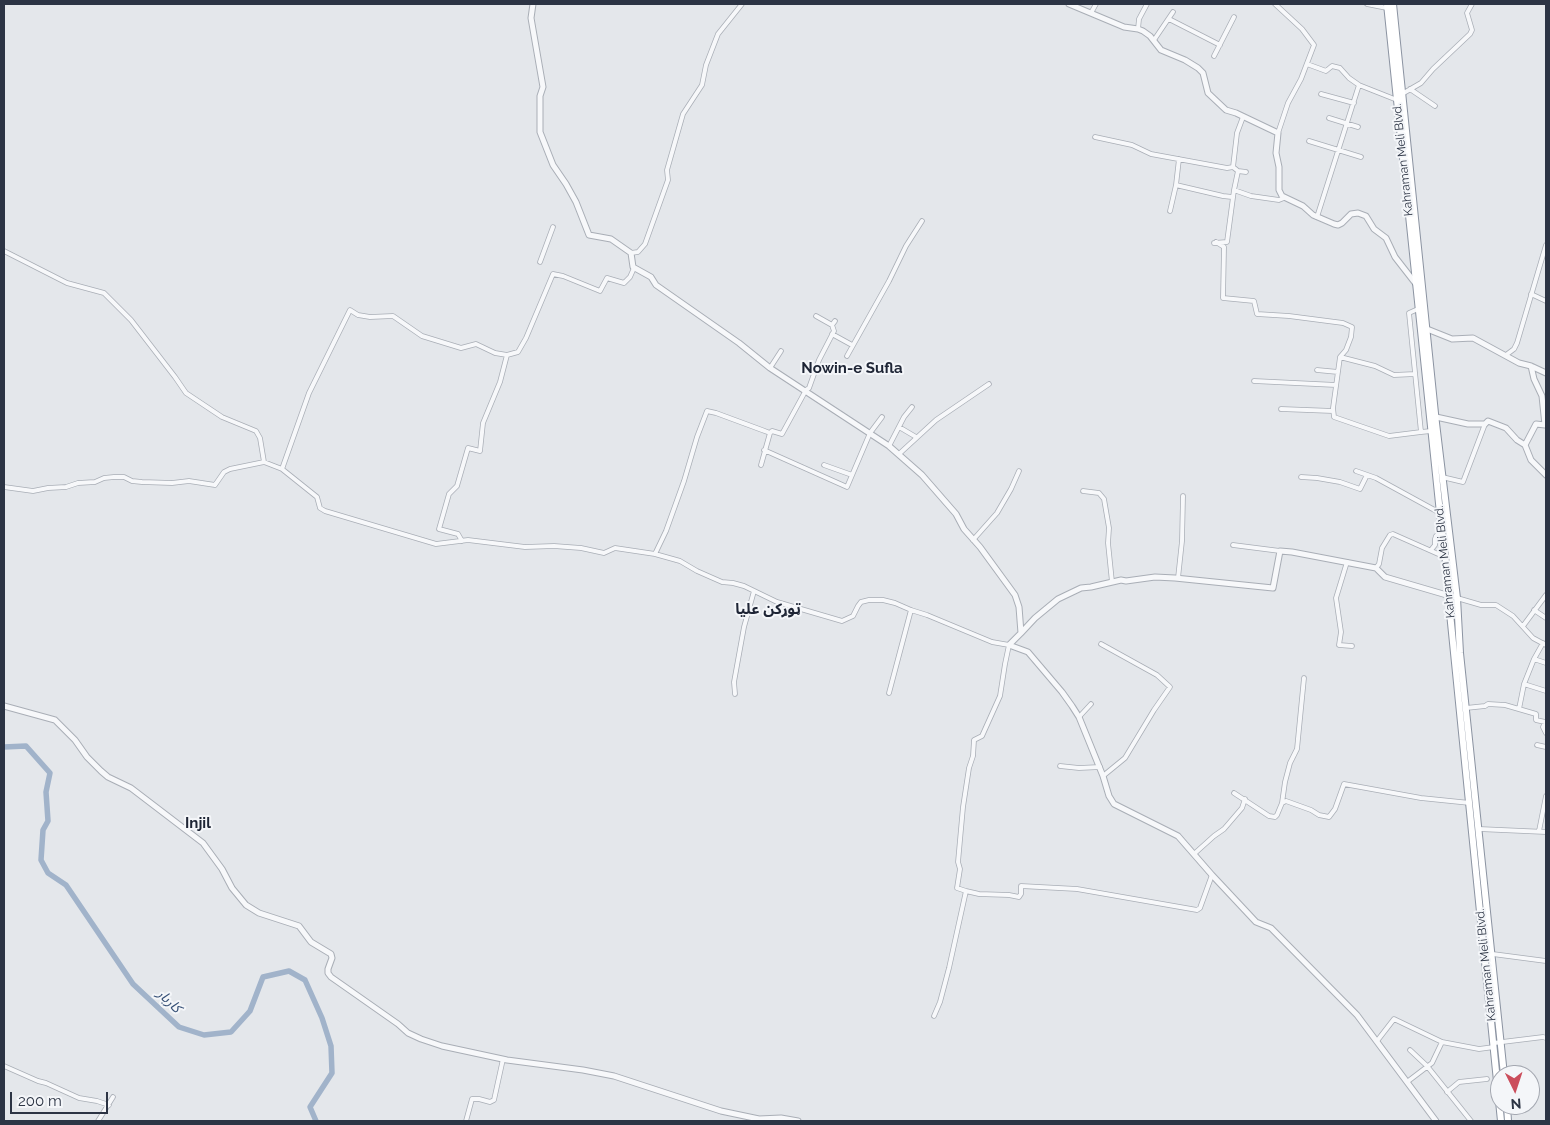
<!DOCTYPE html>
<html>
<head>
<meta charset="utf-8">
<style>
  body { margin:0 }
  #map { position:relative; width:1550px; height:1125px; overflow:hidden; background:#e4e7eb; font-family:Raleway,sans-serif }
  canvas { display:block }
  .frame { position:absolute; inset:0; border:5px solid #2c3444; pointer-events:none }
  .north { position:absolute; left:1490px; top:1065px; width:50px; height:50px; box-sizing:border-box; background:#f4f6f9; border:1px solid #a4a8b1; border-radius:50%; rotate:176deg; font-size:14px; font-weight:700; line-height:20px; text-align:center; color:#2c3444 }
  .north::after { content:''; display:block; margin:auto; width:18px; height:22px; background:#cb4e5c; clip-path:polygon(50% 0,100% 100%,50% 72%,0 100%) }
  .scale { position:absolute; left:10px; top:1092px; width:98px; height:22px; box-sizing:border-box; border:2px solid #2c3444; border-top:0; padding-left:6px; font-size:15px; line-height:18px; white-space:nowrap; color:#2c3444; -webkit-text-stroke:4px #f4f6f9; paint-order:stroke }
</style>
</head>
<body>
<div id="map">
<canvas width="1550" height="1125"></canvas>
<div class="frame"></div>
<div class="north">N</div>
<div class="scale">200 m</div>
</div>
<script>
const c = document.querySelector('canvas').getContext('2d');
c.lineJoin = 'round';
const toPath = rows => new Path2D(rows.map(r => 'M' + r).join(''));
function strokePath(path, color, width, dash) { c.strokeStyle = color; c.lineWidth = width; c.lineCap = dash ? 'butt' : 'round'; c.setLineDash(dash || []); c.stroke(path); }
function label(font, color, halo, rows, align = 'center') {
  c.font = font + ' Raleway,"Noto Sans Arabic",sans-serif'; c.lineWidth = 4; c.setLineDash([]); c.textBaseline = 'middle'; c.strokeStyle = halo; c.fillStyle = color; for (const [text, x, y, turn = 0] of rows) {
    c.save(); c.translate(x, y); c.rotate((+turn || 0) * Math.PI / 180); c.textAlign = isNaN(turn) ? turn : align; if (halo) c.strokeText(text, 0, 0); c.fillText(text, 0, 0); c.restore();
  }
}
strokePath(toPath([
  [4,747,26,746,50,773,46,792,48,821,43,830,41,860,48,873,66,885,133,984,179,1027,204,1035,231,1032,250,1011,263,977,289,971,305,980,322,1018,331,1046,332,1073,310,1107,316,1121]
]), '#a1b3ca', 5.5);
const minor = toPath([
  [1275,4,1302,29,1314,45,1301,79,1288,103,1278,133],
  [1367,4,1387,8],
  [1091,13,1096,4],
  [1169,19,1220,45],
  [1138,29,1139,19,1147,4],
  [1154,40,1173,12],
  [1214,56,1234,17],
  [1307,64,1326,71,1332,66,1340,68,1349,78,1359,85,1397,100],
  [1410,89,1435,106],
  [1321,94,1354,103],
  [1402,94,1421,83,1433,69,1470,34,1472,30,1467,13,1472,4],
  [1329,118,1358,127],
  [1095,137,1132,145,1151,154,1227,168,1233,167],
  [1309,141,1361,157],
  [1238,171,1246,172],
  [1176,185,1223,196,1232,197],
  [1234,190,1238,171,1233,167,1237,133,1243,117],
  [1170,211,1176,185,1179,159],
  [1317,217,1359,85],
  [1216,242,1224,247,1223,298,1254,301,1257,314,1289,316,1343,323,1352,327,1351,337,1346,350,1340,357,1333,408,1334,417,1389,436,1421,432],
  [1214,243,1227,242,1234,190,1251,196,1279,200,1284,198],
  [4,251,67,283,104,293,131,320,175,377,186,393,222,417,256,431,260,438,264,462,282,469,317,497,320,508,325,511,436,544,468,540,525,547,554,546,581,548,604,553,615,548,655,554,680,561,697,571,722,582,733,583,744,586,777,602,842,621,853,616,858,606,861,602,869,600,883,600,895,603,911,610,927,615,992,642,1009,645,1005,664,1000,696,982,736,974,740,973,756,969,768,963,807,958,862,960,869,957,888,966,891,949,968,940,1002,934,1016],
  [631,253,638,252,645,244,668,180,667,170,683,114,702,85,706,65,718,34,742,4],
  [540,262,553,227],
  [1531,294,1546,301],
  [1418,309,1409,313,1421,432,1431,431],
  [816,316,832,325],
  [832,334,852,345],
  [1506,355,1514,349,1517,343,1546,245],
  [847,356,889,281,906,246,922,221],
  [1340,357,1375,366,1394,375,1415,374],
  [770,368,781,351],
  [1317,370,1338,372],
  [1254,381,1336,385],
  [1281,409,1333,411],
  [899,427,916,437],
  [889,446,904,417,912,407],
  [764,450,847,487,870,433,882,417],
  [899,454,936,420,989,384],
  [761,465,770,433],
  [824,465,852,475],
  [282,469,309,393,350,310,358,315,370,317,393,316,422,336,461,348,476,344,495,353,507,355,518,352,526,338,553,274,563,276,600,291,607,278,624,283,630,277,634,268],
  [1356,471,1376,478,1440,513],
  [1301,477,1317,478,1340,482,1360,489,1367,475],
  [1442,477,1463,482,1485,424],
  [4,487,33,491,48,488,66,487,78,483,95,482,104,478,114,477,124,477,132,481,142,482,172,483,189,481,215,485,224,472,230,469,264,462],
  [1083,491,1099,493,1104,499,1109,528,1108,543,1112,582],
  [973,540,997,513,1011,489,1019,471],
  [462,541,458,534,439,529,449,494,457,486,468,448,480,451,483,423,500,382,507,355],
  [1233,545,1280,551],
  [1431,550,1435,545,1435,539,1436,536,1442,531],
  [655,554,666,531,684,481,697,437,707,411,716,413,762,430,770,433,772,431,782,434,806,390,809,388,819,360,834,331,832,325,835,321],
  [1347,562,1336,598,1341,632,1339,645,1352,646],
  [1376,568,1379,564,1382,548,1390,535,1393,534,1445,557],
  [1178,578,1182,541,1183,496],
  [1457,598,1481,605,1496,605,1513,616,1533,638,1546,645],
  [1534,610,1546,618],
  [1523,626,1546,595],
  [1101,644,1157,675,1170,687,1154,710,1125,758,1103,776],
  [1534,659,1546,663],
  [1524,684,1546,691],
  [889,693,911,610],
  [735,694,734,682,744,627,754,591],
  [1466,708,1485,706,1488,704,1505,705,1536,714,1536,720,1545,722,1543,727,1546,733],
  [1519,709,1524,684,1534,659,1543,643],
  [1079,717,1091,704],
  [1537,745,1546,747],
  [1060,766,1079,768,1100,767],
  [1234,793,1269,816,1275,817,1277,815,1282,803,1286,801,1311,810,1319,815,1329,817,1335,809,1344,784,1421,798,1470,803],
  [1282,803,1285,782,1290,763,1297,749,1304,678],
  [1479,829,1546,832],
  [1539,831,1546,796],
  [1194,854,1214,836,1224,829,1242,808,1245,799],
  [966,891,979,894,1009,895,1019,897,1021,894,1021,886,1077,889,1197,910,1200,908,1212,875],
  [1485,953,1546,961],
  [1377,1041,1394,1019,1442,1042,1479,1049,1494,1047],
  [1494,1043,1543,1037,1546,1038],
  [1410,1050,1427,1066,1471,1121],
  [4,1066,38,1081,46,1083,79,1098,97,1101,109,1105],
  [1407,1082,1432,1063,1442,1042],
  [1447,1092,1459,1082,1487,1079],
  [98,1121,113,1097],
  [466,1121,472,1099,479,1099,490,1102,494,1100,503,1059]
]);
const tertiary = toPath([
  [533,4,531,18,543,87,540,96,540,132,553,165,566,184,576,202,589,235,611,239,631,253,633,267,651,277,656,285,739,343,770,368,889,446,922,475,956,514,964,529,980,547,1015,595,1019,607,1021,633,1009,645,1028,652,1062,692,1072,706,1079,717,1103,776,1109,796,1114,804,1178,836,1212,875,1256,922,1271,928,1357,1015,1436,1121],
  [1069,4,1124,27,1138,29,1143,31,1150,36,1161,50,1185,60,1198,68,1203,73,1208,93,1226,110,1236,113,1278,133,1276,153,1279,167,1279,190,1282,196,1303,206,1313,215,1334,224,1338,225,1342,223,1351,214,1358,213,1366,216,1374,229,1386,238,1395,257,1416,284],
  [1427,329,1452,339,1473,338,1519,363,1531,366,1546,373],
  [1436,417,1468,424,1485,424,1488,421,1506,428,1517,440,1525,445,1531,460,1546,475],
  [1525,445,1536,424,1545,425,1542,396,1534,379,1531,366],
  [1021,633,1035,618,1058,599,1081,588,1091,587,1121,580,1126,581,1155,577,1175,578,1273,588,1280,551,1292,552,1376,568,1385,577,1450,596],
  [4,706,55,720,75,740,87,757,101,771,108,777,131,788,203,843,222,869,232,888,246,905,259,913,299,926,311,942,331,954,332,958,328,969,328,973,331,977,398,1024,408,1033,421,1039,442,1046,507,1060,583,1070,614,1076,721,1111,759,1119,781,1118,798,1121]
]);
const trunk = toPath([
  [1387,4,1440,513,1450,596,1450,613,1501,1121],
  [1393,4,1436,423,1457,598,1460,653,1504,1075],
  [1507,1105,1508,1121]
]);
strokePath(minor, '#a9aeb6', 5.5);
strokePath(tertiary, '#a9aeb6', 7);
strokePath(trunk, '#8c94a2', 8);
strokePath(minor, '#f7f8fa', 4);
strokePath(tertiary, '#f7f8fa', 5);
strokePath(trunk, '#fff', 6);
label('12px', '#2c3444', '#f4f6f9', [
  ["Kahraman Meli Blvd.",1403,160,-96],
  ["Kahraman Meli Blvd.",1445,562,-96],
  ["Kahraman Meli Blvd.",1486,965,-96]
]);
label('italic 14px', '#375177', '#f4f6f9', [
  ["کاربار",169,1001,44]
]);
label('bold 15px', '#1e2535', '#f4f6f9', [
  ["Nowin-e Sufla",852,368],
  ["ټوړکن علیا",768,609],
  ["Injil",198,823]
]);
</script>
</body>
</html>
